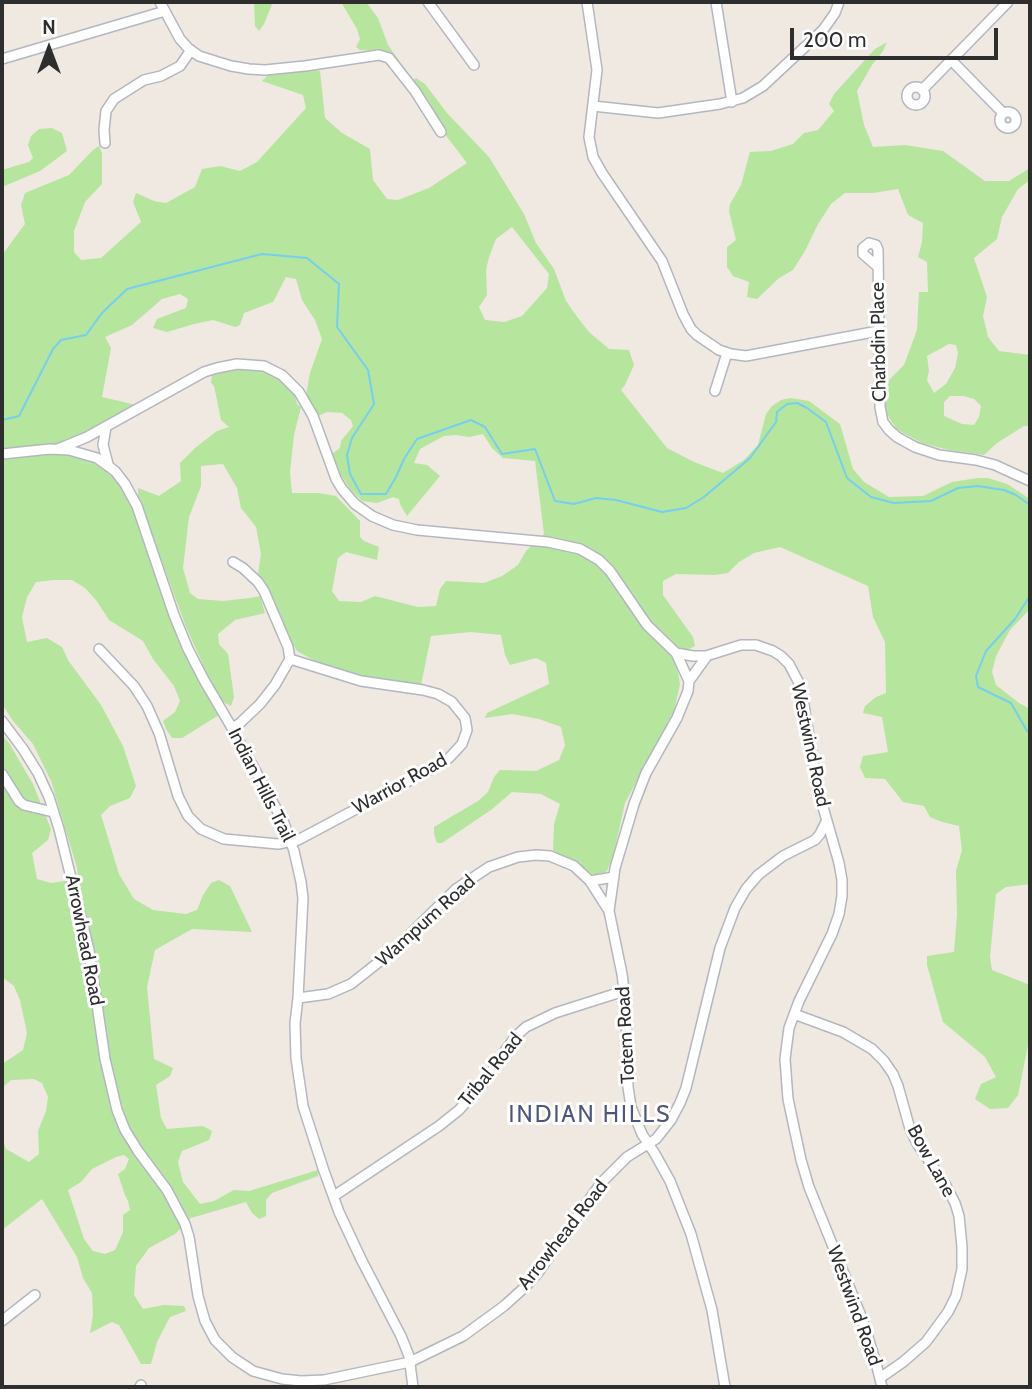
<!DOCTYPE html>
<html>
<head>
<meta charset="utf-8">
<style>
  body { margin:0 }
  #map { position:relative; width:1032px; height:1389px; overflow:hidden; background:#efe9e1; font-family:Cabin,sans-serif }
  canvas { display:block }
  .frame { position:absolute; inset:0; border:4px solid #2e2e2e; pointer-events:none }
  .north { position:absolute; left:14px; top:14px; width:70px; height:70px; -webkit-text-stroke:5px #fff; paint-order:stroke; rotate:0deg; font-size:19px; font-weight:700; line-height:28px; text-align:center; color:#2e2e2e }
  .north::after { content:''; display:block; margin:auto; width:24px; height:32px; background:#2e2e2e; clip-path:polygon(50% 0,100% 100%,50% 72%,0 100%) }
  .scale { position:absolute; left:790px; top:28px; width:208px; height:32px; box-sizing:border-box; border:4px solid #2e2e2e; border-top:0; padding-left:9px; font-size:21px; line-height:24px; white-space:nowrap; color:#2e2e2e; -webkit-text-stroke:5px #fff; paint-order:stroke }
</style>
</head>
<body>
<div id="map">
<canvas width="1032" height="1389"></canvas>
<div class="frame"></div>
<div class="north">N</div>
<div class="scale">200 m</div>
</div>
<script>
const c = document.querySelector('canvas').getContext('2d');
c.lineJoin = 'round';
function paint(path, color) { c.fillStyle = color; c.fill(path, 'evenodd'); }
const toPath = rows => new Path2D(rows.map(r => 'M' + r).join(''));
function strokePath(path, color, width, dash) { c.strokeStyle = color; c.lineWidth = width; c.lineCap = dash ? 'butt' : 'round'; c.setLineDash(dash || []); c.stroke(path); }
function label(font, color, halo, rows, align = 'center') {
  c.font = font + ' Cabin,sans-serif'; c.lineWidth = 6; c.setLineDash([]); c.textBaseline = 'middle'; c.strokeStyle = halo; c.fillStyle = color; for (const [text, x, y, turn = 0] of rows) {
    c.save(); c.translate(x, y); c.rotate((+turn || 0) * Math.PI / 180); c.textAlign = isNaN(turn) ? turn : align; if (halo) c.strokeText(text, 0, 0); c.fillText(text, 0, 0); c.restore();
  }
}
paint(toPath([
  [254,2,273,2,264,24,259,31,255,26],
  [341,2,366,2,378,18,388,45,413,80,416,78,425,84,447,113,489,157,524,214,536,243,554,269,566,301,578,318,589,332,609,349,629,350,634,365,625,385,621,390,667,448,694,462,723,473,744,460,758,445,766,414,772,406,781,400,791,398,809,401,840,424,853,469,864,482,889,497,923,496,952,482,978,478,988,478,1007,484,1030,499,1030,609,1010,630,996,656,992,672,996,685,1019,703,1030,709,1030,884,1006,887,996,894,990,957,992,970,1030,985,1030,1035,1018,1095,1008,1108,990,1109,975,1099,981,1084,996,1077,985,1057,943,1022,927,965,927,956,954,952,957,915,956,871,962,850,959,826,942,822,930,817,924,806,903,802,885,779,865,778,860,767,863,756,888,752,882,717,863,713,865,706,876,697,886,693,885,642,873,617,868,586,780,547,754,553,739,562,728,573,715,575,676,574,663,581,663,595,693,637,695,646,687,650,677,667,680,684,674,711,625,803,614,852,607,871,599,876,590,873,580,865,553,853,554,824,560,804,541,794,512,792,491,810,442,843,437,843,434,834,434,827,478,801,488,792,494,777,500,770,536,771,559,760,565,745,561,727,539,719,512,714,485,718,487,713,549,684,546,663,536,658,510,665,505,655,501,635,471,632,431,636,421,685,357,677,317,662,297,651,281,624,258,574,261,554,256,527,241,508,237,488,223,464,201,466,201,486,189,517,183,568,190,593,198,599,223,601,250,598,260,596,265,613,235,620,218,634,219,644,228,654,234,697,231,706,219,700,186,627,138,496,138,488,159,496,181,481,180,463,195,448,217,431,229,427,221,420,214,386,211,383,212,375,217,371,251,368,271,373,284,381,295,395,297,404,301,407,294,435,290,472,292,493,319,493,336,496,360,521,360,537,364,541,379,547,377,560,346,552,338,558,332,591,339,601,361,602,375,596,418,607,436,606,440,589,446,581,484,583,502,576,518,565,526,551,544,534,535,461,503,458,492,448,483,434,469,437,456,435,444,436,420,449,414,463,427,465,440,476,407,516,400,504,399,499,393,497,377,503,362,501,350,489,331,460,333,453,340,448,341,441,353,426,351,420,342,413,327,412,318,416,306,395,310,373,322,339,315,320,302,300,296,279,286,277,273,302,244,313,240,325,235,327,213,320,194,324,167,332,153,328,157,319,186,308,188,299,180,294,162,299,132,325,105,337,111,348,102,397,136,405,102,426,70,440,52,445,2,451,2,255,25,224,21,205,25,193,69,175,93,150,99,146,102,153,102,184,85,202,74,231,74,252,81,260,101,258,141,222,133,202,136,193,154,201,166,203,195,187,202,169,220,166,240,171,257,162,306,108,303,95,262,81,268,75,312,69,320,71,325,118,342,133,370,149,373,180,387,199,398,200,429,188,467,163,381,51,360,50,356,47,360,39,357,29],
  [512,227,549,274,547,288,522,316,504,322,485,320,479,307,487,295,486,270,489,257,496,239],
  [887,42,883,51,872,65,857,91,864,125,873,147,905,145,943,151,985,181,1009,181,1030,168,1030,180,1018,189,1002,217,997,239,974,258,987,297,983,316,988,337,999,351,1030,355,1030,426,1024,426,997,443,984,455,949,450,922,443,896,429,884,409,886,391,889,380,904,365,917,330,919,292,928,292,927,262,918,257,922,242,923,223,908,215,898,189,873,193,845,193,831,204,818,224,805,251,793,270,779,278,757,299,747,297,749,282,733,276,727,267,727,247,736,240,729,211,730,204,741,185,750,152,771,151,793,144,804,133,818,130,834,111,829,104,834,94,875,49],
  [949,344,956,345,958,353,955,368,946,384,934,393,927,380,929,371,927,356],
  [950,396,963,396,974,399,981,406,979,417,974,425,962,424,944,416,944,402],
  [52,128,62,133,67,151,40,171,2,187,2,170,29,162,33,158,28,145,31,136,39,129],
  [52,454,77,455,103,467,126,492,173,623,219,715,182,738,172,738,166,729,163,721,175,712,180,701,174,686,153,659,143,641,109,620,96,600,85,588,72,580,53,580,36,582,27,597,22,617,27,642,47,638,62,647,68,660,101,705,123,746,136,786,130,798,110,806,101,815,119,874,134,899,153,910,186,914,197,910,203,895,211,883,219,880,230,886,252,932,192,929,155,950,147,987,154,1059,173,1068,170,1076,156,1085,161,1118,167,1129,203,1126,212,1131,209,1140,182,1151,178,1162,183,1182,200,1204,214,1201,234,1190,249,1191,318,1170,318,1176,272,1193,266,1200,266,1216,259,1219,252,1213,246,1202,191,1218,175,1234,149,1248,136,1266,134,1295,143,1309,164,1305,184,1306,186,1311,170,1317,157,1342,151,1364,141,1364,119,1325,112,1322,90,1333,93,1315,92,1293,83,1278,77,1257,42,1199,2,1230,2,1138,6,1149,29,1162,39,1154,38,1131,46,1111,48,1097,42,1083,34,1079,11,1080,4,1086,2,1090,2,1064,23,1050,27,1033,20,1000,14,986,2,977,2,735,9,743,33,784,51,829,48,840,32,853,37,879,51,883,78,879,77,868,51,781,33,744,13,721,2,704,2,459],
  [124,1155,129,1159,125,1169,118,1174,125,1195,128,1201,130,1210,123,1215,123,1232,115,1250,105,1254,93,1251,84,1239,68,1190,81,1182,92,1169,116,1157]
]), '#b6e59e');
strokePath(toPath([
  [2,420,19,416,53,349,61,340,86,335,102,313,127,289,262,254,307,258,339,284,337,327,368,370,374,404,352,438,347,455,350,474,361,494,386,494,396,477,404,459,417,439,471,420,485,427,502,454,535,449,555,501,574,504,596,498,616,500,662,512,686,508,704,497,750,458,776,422,777,412,787,404,797,403,807,408,826,422,847,478,871,497,894,503,931,501,958,488,978,486,1004,490,1016,495,1030,505],
  [1030,596,1015,619,986,651,976,676,978,687,1011,703,1027,731,1030,731]
]), '#75cff0', 2);
const minor = toPath([
  [160,2,180,39,189,49,199,56,231,66,249,69,265,70,305,66,379,55,389,58,415,91,441,132],
  [428,2,474,65],
  [587,2,597,70,589,137,593,157,602,173,662,261,683,314,691,329,697,335,719,350,731,354,746,356,878,331],
  [716,2,732,102],
  [2,59,165,11],
  [952,61,1003,113],
  '907 96a9 9 0 1 1 18 0a9 9 0 1 1-18 0Z',
  [922,90,1008,2],
  [593,106,658,113,720,104,743,98,763,86,823,30,835,13,839,2],
  '1000 120a8 8 0 1 1 16 0a8 8 0 1 1-16 0Z',
  [105,143,104,130,106,111,114,99,144,80,161,76,180,66,191,50],
  [877,266,863,254,863,248,869,243,876,245,878,250,880,407,883,422,889,430,897,437,915,447,939,455,976,460,995,465,1030,481],
  [715,391,727,353],
  [106,427,103,445,108,464],
  [58,449,87,437,204,372,217,368,237,364,264,366,282,375,299,392,313,416,336,479,342,489,355,504,372,516,393,525,417,530,548,542,580,549,599,560,610,571,647,625,676,653,693,656,706,656,741,645,756,645,773,651,781,656,789,664,799,683,802,693,817,786,839,863,842,880,842,896,839,914,832,934,799,1001,789,1028,785,1059,788,1099,801,1160,809,1187,863,1321,876,1363,882,1387],
  [2,454,50,449,69,450,97,458,115,471,125,484,137,506,174,615,188,649,204,680,232,728,284,823,294,851,301,882,303,898,298,998,295,1023,296,1058,303,1106,324,1171,339,1212,361,1259,401,1336,409,1356,413,1387],
  [99,649,134,686,147,706,159,733,178,796,188,816,201,829,224,839,278,844,298,840,435,767,449,758,462,744,467,730,465,718,452,702,438,694,423,690,361,681,290,659],
  [676,653,689,681,688,691,677,718,646,773,634,804,615,868,609,911,622,974,626,1006,628,1087,631,1107,642,1134,655,1154,670,1181,691,1234,712,1310,725,1387],
  [689,681,707,656],
  [2,721,23,749,38,773,49,797,59,829,89,950,105,1059,117,1110,125,1130,138,1151,167,1190,185,1224,189,1237,198,1296,205,1321,215,1340,232,1357,253,1371,282,1379,301,1381,324,1380,410,1362,463,1336,504,1306,525,1287,537,1274,601,1183,627,1157,656,1139,671,1120,680,1103,686,1088,720,948,735,908,746,889,758,875,783,856,815,840,820,834,826,822],
  [232,728,239,724,260,704,275,685,290,659,288,647,264,591,258,582,243,568,233,562],
  [2,774,19,801,24,805,53,812],
  [590,881,614,877],
  [298,998,328,994,351,984,394,950,456,889,489,867,518,857,536,855,550,856,574,866,590,881,609,911],
  [794,1014,843,1032,872,1049,884,1061,893,1074,898,1086,910,1129,918,1145,945,1184,955,1203,959,1216,962,1247,962,1269,956,1296,948,1312,926,1342,903,1362,880,1378],
  [334,1196,439,1126,459,1110,486,1080,507,1048,516,1036,526,1027,555,1013,624,991],
  [2,1321,35,1295],
  [140,1387,141,1385]
]);
strokePath(minor, '#b4b7c1', 12);
strokePath(minor, '#fff', 9);
label('19px', '#2e2e2e', '#fff', [
  ["Charbdin Place",879,342,-91],
  ["Westwind Road",810,745,78],
  ["Warrior Road",400,784,-29],
  ["Indian Hills Trail",261,785,63],
  ["Wampum Road",426,921,-42],
  ["Arrowhead Road",84,940,79],
  ["Totem Road",626,1035,-93],
  ["Tribal Road",491,1070,-51],
  ["Bow Lane",931,1161,61],
  ["Arrowhead Road",563,1235,-52],
  ["Westwind Road",854,1306,70]
]);
c.letterSpacing = '2px';
label('23px', '#4d5680', '#fff', [
  ["INDIAN HILLS",590,1115]
]);
c.letterSpacing = '0px';
</script>
</body>
</html>
